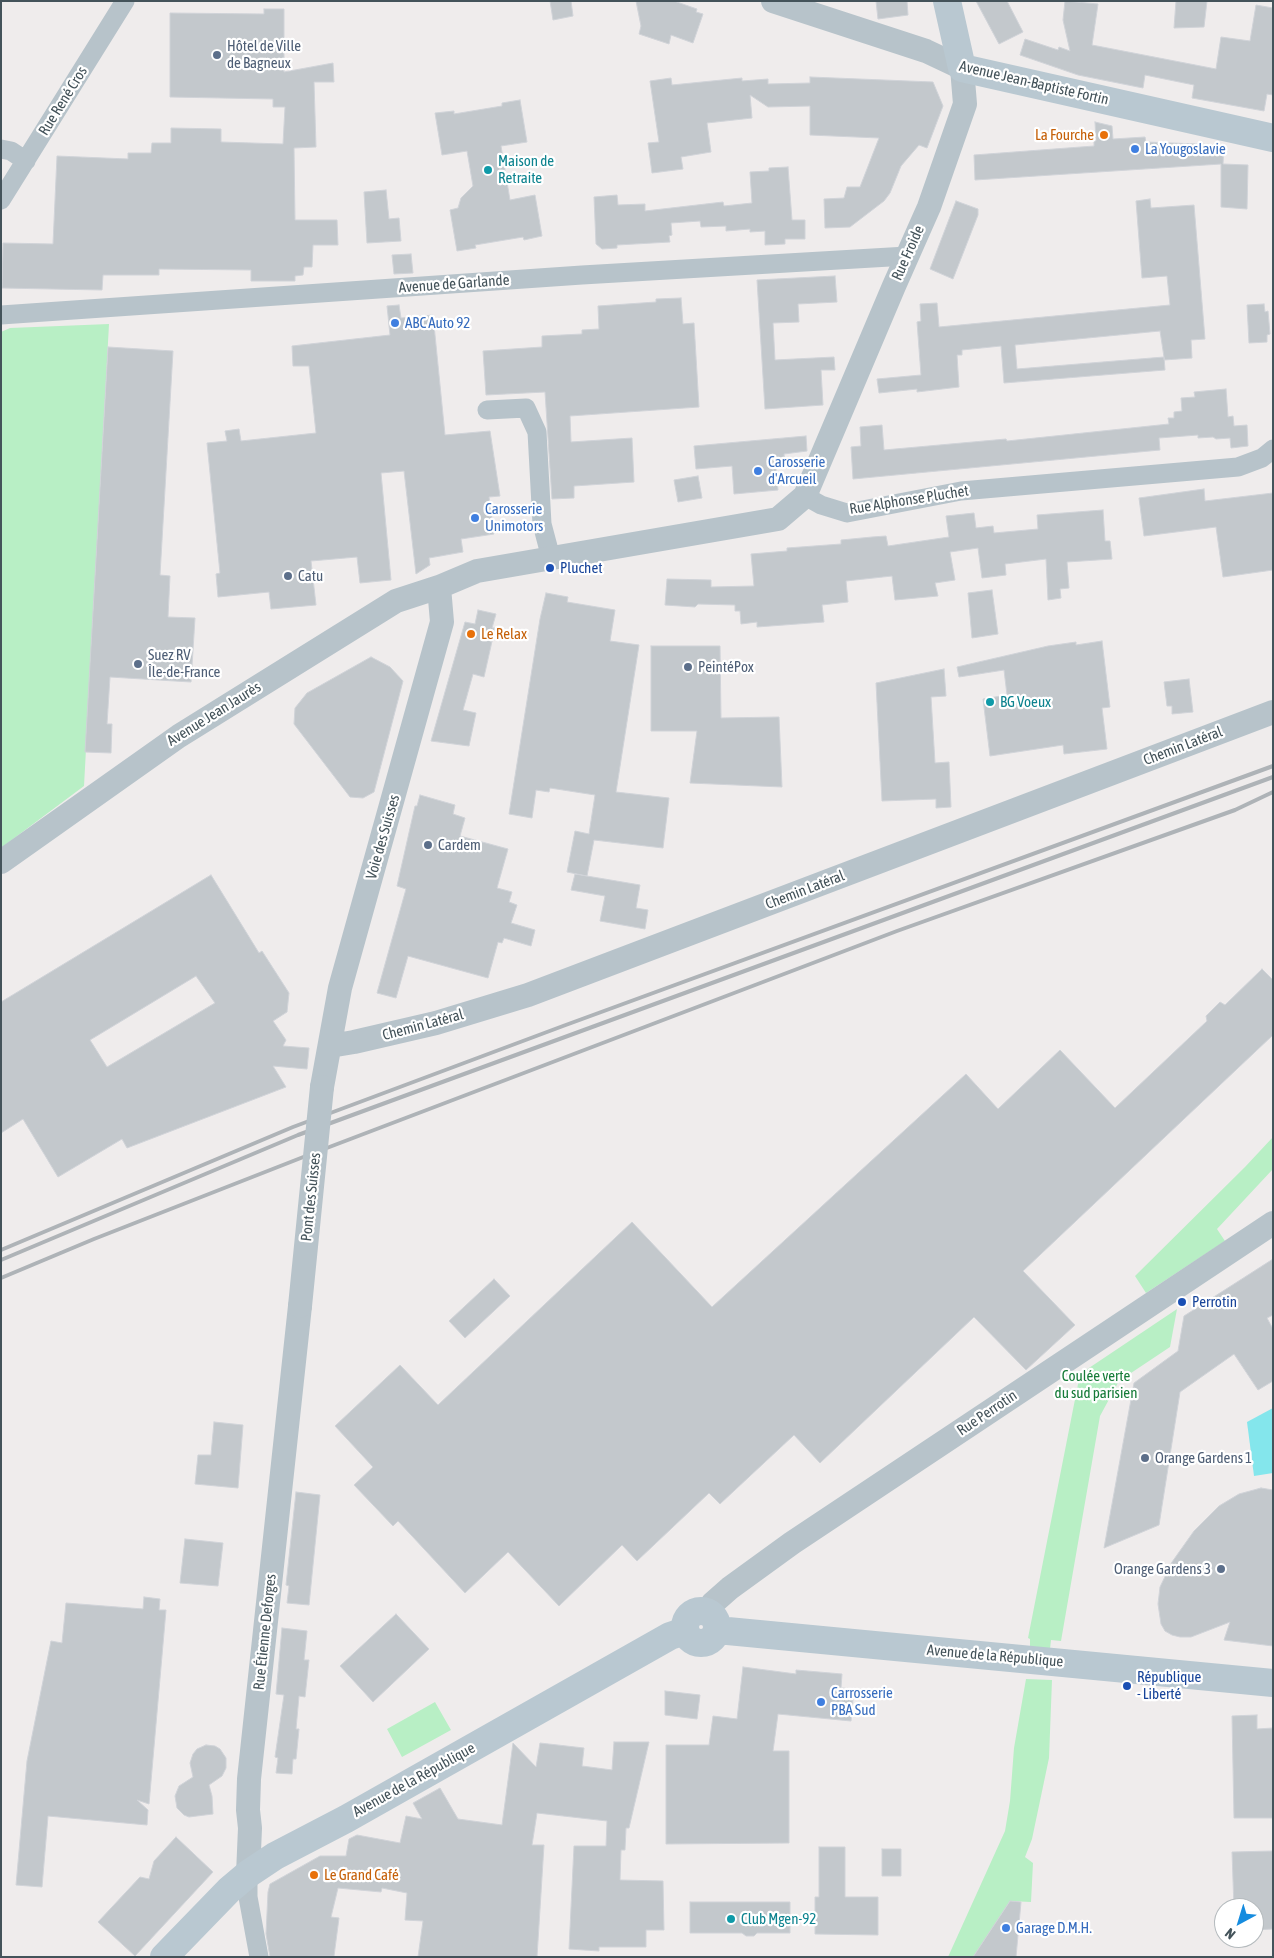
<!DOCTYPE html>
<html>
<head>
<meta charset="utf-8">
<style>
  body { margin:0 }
  #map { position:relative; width:1274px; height:1958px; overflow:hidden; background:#efecec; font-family:"Asap Condensed",sans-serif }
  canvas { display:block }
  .frame { position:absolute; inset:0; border:2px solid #44535a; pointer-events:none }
  .north { position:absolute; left:1214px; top:1898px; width:50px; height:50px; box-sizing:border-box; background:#fff; border:1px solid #b4babd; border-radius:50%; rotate:219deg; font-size:14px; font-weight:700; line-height:20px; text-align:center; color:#44535a }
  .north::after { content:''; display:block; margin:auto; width:18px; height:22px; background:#168cdf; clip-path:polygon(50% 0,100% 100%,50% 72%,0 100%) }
</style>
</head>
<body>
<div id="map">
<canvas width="1274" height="1958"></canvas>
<div class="frame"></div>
<div class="north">N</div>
</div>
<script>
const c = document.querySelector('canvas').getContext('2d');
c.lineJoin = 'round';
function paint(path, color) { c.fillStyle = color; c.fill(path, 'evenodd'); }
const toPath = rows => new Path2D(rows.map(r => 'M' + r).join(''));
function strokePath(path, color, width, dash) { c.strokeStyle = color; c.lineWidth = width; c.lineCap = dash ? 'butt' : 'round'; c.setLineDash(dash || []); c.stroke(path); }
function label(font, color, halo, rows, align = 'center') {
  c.font = font + ' "Asap Condensed",sans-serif'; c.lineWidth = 4.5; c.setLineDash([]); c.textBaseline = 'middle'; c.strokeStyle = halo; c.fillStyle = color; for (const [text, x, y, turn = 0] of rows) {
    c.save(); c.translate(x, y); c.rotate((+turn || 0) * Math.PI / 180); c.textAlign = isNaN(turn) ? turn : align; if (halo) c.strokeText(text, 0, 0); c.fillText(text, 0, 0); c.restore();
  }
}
paint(toPath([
  [109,324,84,786,1,848,1,332,10,328],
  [1273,1137,1273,1169,1217,1229,1225,1241,1146,1293,1135,1276,1245,1167],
  [1177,1309,1170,1347,1119,1381,1100,1416,1061,1641,1051,1640,1050,1649,1030,1647,1030,1639,1028,1638,1080,1374],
  [1026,1679,1052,1680,1049,1758,1032,1839,1025,1857,1033,1863,1031,1902,1010,1901,973,1957,948,1957,1005,1831,1010,1801,1014,1748],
  [435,1702,451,1730,402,1757,387,1729]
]), '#b8efc5');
paint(toPath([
  [1273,1408,1273,1473,1254,1476,1247,1422]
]), '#84e6ec');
const building = toPath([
  [550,1,571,1,573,16,553,20,550,1],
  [636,1,674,1,697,9,696,12,703,14,693,43,671,35,669,44,639,34,641,26,636,1],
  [876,1,907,1,908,15,878,19,876,1],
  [976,1,1007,1,1023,32,999,44,976,1],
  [1065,1,1098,4,1092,45,1216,69,1221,37,1250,41,1256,5,1273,8,1273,95,1267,94,1264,111,1192,98,1194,85,1145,75,1143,88,1078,75,1020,55,1025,39,1058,50,1059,47,1070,51,1063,20,1065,1],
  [1176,1,1207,1,1204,27,1174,28,1176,1],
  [264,9,284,9,284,72,333,63,334,82,314,82,316,147,294,148,295,220,337,220,338,245,313,245,312,267,304,267,303,275,295,276,295,281,251,281,251,270,159,269,159,275,103,275,102,290,2,288,3,243,53,244,57,156,128,159,128,153,151,153,152,143,171,143,171,128,221,129,221,142,283,144,285,107,273,107,273,99,170,97,170,13,264,14,264,9],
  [810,77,933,82,943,106,927,148,919,145,901,166,890,193,884,201,850,227,825,228,824,199,844,198,847,187,860,187,879,138,810,135,810,106,768,107,750,95,752,118,707,123,711,152,681,157,683,169,652,173,648,143,659,142,650,81,671,78,672,85,742,78,742,81,768,79,768,84,810,83,810,77],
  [520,100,527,142,501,146,510,200,535,195,542,236,524,240,523,237,475,245,476,248,457,251,450,210,458,208,461,198,473,186,467,151,442,155,435,113,454,111,454,114,502,106,502,103,520,100],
  [1095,122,1112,126,1113,139,1145,137,1146,142,1224,145,1223,164,1248,165,1247,209,1221,207,1221,164,975,180,974,155,1094,146,1094,141,1096,141,1095,122],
  [788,167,792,220,805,220,805,239,785,239,785,244,765,245,765,231,750,232,750,229,726,231,726,226,701,227,700,221,671,223,672,235,669,236,670,242,617,245,617,248,602,249,596,244,594,197,617,195,618,205,645,204,645,211,723,202,724,206,752,203,750,172,769,171,769,168,788,167],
  [386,190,389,219,399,218,401,241,367,243,364,192,386,190],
  [1150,199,1151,208,1194,205,1205,339,1191,340,1192,358,1164,360,1164,357,1165,370,1004,383,1001,346,962,350,962,355,957,355,959,387,917,392,917,389,879,393,877,379,921,375,917,322,921,321,920,304,937,303,939,327,1170,305,1167,276,1142,278,1136,201,1150,199],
  [1160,331,1164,357,1017,369,1015,345,1160,331],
  [956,201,978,209,978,215,953,279,930,269,956,201],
  [411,254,413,273,394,274,392,255,411,254],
  [835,276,837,302,798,304,799,322,773,323,775,360,834,357,835,370,821,370,823,405,765,409,757,280,835,276],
  [681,298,683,324,694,323,699,407,570,416,571,442,632,438,634,482,574,486,574,498,552,499,545,392,486,395,483,351,542,347,542,336,582,334,582,330,599,329,598,306,656,302,656,299,681,298],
  [1264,304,1265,312,1268,311,1270,334,1267,335,1267,342,1249,343,1247,305,1264,304],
  [399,305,401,318,433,315,445,435,490,431,500,496,489,497,494,534,461,539,463,552,429,558,430,565,416,574,404,471,381,473,391,580,360,583,357,557,311,561,316,605,271,609,269,592,218,597,216,574,220,573,207,443,227,441,225,431,239,429,241,441,316,433,309,366,293,366,292,346,390,335,387,306,399,305],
  [108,347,173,351,160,575,170,576,168,617,195,618,191,682,110,677,107,724,112,724,111,753,85,752,108,347],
  [1226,389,1228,417,1233,416,1234,426,1247,425,1248,446,1231,448,1230,438,1216,439,1213,437,1198,438,1198,435,1159,438,1160,450,853,479,851,447,861,446,860,427,882,425,884,450,1006,439,1007,441,1169,424,1168,418,1174,418,1174,412,1182,411,1181,398,1195,397,1194,392,1226,389],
  [806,436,807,451,784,454,785,466,776,467,778,490,734,494,732,466,696,469,694,446,806,436],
  [698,476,702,498,678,502,674,480,698,476],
  [1204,489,1205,501,1273,493,1273,570,1223,577,1216,527,1144,536,1139,498,1204,489],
  [1103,510,1105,541,1110,541,1112,559,1067,562,1069,588,1060,589,1061,598,1048,600,1046,559,1005,564,1006,575,982,578,978,548,950,552,955,580,935,583,938,596,895,600,892,576,846,581,848,602,822,605,824,622,757,627,757,622,741,624,740,611,735,611,735,605,698,604,695,607,665,605,667,579,711,580,711,587,754,586,751,554,787,551,787,548,841,544,841,540,872,537,886,536,888,546,949,537,946,516,974,513,976,528,993,526,994,533,1038,529,1037,515,1103,510],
  [992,590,998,634,972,638,968,593,992,590],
  [546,593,568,597,567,602,615,610,610,641,639,645,616,792,669,798,663,848,594,840,587,876,567,872,575,831,589,834,595,795,550,788,549,792,536,790,532,818,509,814,540,619,546,593],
  [478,610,496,614,492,628,495,628,484,677,473,674,463,710,476,713,469,746,431,741,465,622,475,624,478,610],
  [1102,641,1110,707,1102,708,1107,749,1064,754,1063,745,990,756,983,699,1007,695,1004,670,959,677,957,667,1048,646,1076,642,1076,645,1102,641],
  [651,646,720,646,721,718,779,717,782,787,690,783,697,731,651,731,651,646],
  [371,657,390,667,403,681,374,792,363,798,350,797,294,724,295,708,307,693,371,657],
  [944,669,946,696,931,697,935,763,949,762,951,807,936,808,936,799,882,801,876,683,944,669],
  [1189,679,1193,712,1172,714,1172,706,1167,706,1164,682,1189,679],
  [420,795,455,805,453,814,465,818,460,836,508,849,497,888,512,892,509,902,517,905,511,923,535,930,531,946,504,938,502,943,498,942,488,978,408,956,396,998,377,993,406,889,397,886,415,806,417,806,420,795],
  [575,874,640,885,636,908,648,910,645,929,600,921,605,896,571,890,575,874],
  [211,875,259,953,262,951,289,993,287,1012,273,1021,286,1040,283,1046,309,1048,307,1069,273,1066,286,1087,127,1148,122,1139,58,1177,23,1119,1,1133,1,1002,211,875],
  [196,976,215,1003,107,1067,90,1040,196,976],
  [1262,969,1273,980,1273,1035,1023,1271,1075,1325,1026,1370,974,1317,820,1463,794,1435,720,1504,709,1493,637,1561,622,1545,559,1606,508,1552,465,1593,398,1521,393,1526,354,1485,373,1467,335,1426,400,1365,438,1405,632,1222,712,1307,966,1074,998,1109,1060,1050,1115,1108,1207,1021,1206,1016,1220,1002,1225,1005,1262,969],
  [1273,1259,1273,1315,1267,1318,1273,1329,1273,1381,1258,1390,1234,1354,1180,1392,1159,1525,1104,1548,1134,1383,1178,1351,1184,1316,1273,1259],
  [494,1279,510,1296,465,1338,449,1321,494,1279],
  [214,1422,243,1425,238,1488,195,1484,198,1455,211,1455,214,1422],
  [1261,1488,1273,1490,1273,1646,1224,1640,1230,1622,1191,1637,1180,1637,1172,1635,1165,1631,1161,1624,1158,1604,1160,1587,1172,1562,1194,1531,1219,1506,1239,1494,1261,1488],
  [296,1492,320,1495,309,1605,287,1603,289,1586,286,1585,296,1492],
  [185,1539,223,1543,218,1586,180,1583,185,1539],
  [144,1597,160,1599,159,1610,166,1610,149,1804,137,1800,148,1810,147,1825,48,1816,42,1887,16,1885,27,1761,51,1641,62,1643,66,1603,143,1609,144,1597],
  [396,1614,429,1649,373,1702,340,1666,396,1614],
  [282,1628,307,1631,304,1660,309,1660,305,1697,299,1696,296,1729,299,1729,296,1759,293,1759,292,1774,276,1773,278,1758,275,1757,284,1695,276,1694,282,1628],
  [743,1667,796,1674,796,1670,842,1674,841,1688,854,1689,851,1721,778,1714,773,1751,789,1751,789,1843,666,1844,666,1745,709,1745,713,1716,737,1719,743,1667],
  [665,1691,700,1695,697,1719,665,1715,665,1691],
  [1257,1715,1257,1729,1273,1728,1273,1818,1234,1818,1232,1716,1257,1715],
  [614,1742,649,1742,629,1828,626,1828,625,1850,621,1850,620,1880,663,1881,664,1930,646,1930,646,1947,599,1947,599,1951,569,1949,574,1846,606,1846,607,1821,537,1813,532,1845,544,1845,537,1957,418,1957,423,1921,405,1920,407,1893,382,1888,381,1892,338,1888,331,1917,339,1918,334,1956,270,1957,266,1934,268,1892,270,1884,320,1856,346,1856,349,1839,357,1835,400,1843,406,1816,422,1819,413,1803,440,1788,458,1819,502,1825,513,1743,536,1767,540,1743,584,1748,582,1766,612,1770,614,1742],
  [206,1745,215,1746,220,1749,226,1758,226,1768,222,1776,209,1785,212,1796,213,1814,189,1817,184,1815,177,1808,175,1796,179,1786,193,1777,190,1763,193,1754,197,1749,206,1745],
  [176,1837,213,1872,135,1956,98,1922,140,1877,149,1879,154,1861,176,1837],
  [819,1847,845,1847,845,1897,878,1897,878,1935,815,1934,815,1897,819,1897,819,1847],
  [882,1849,901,1849,901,1876,882,1876,882,1849],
  [1273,1851,1273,1929,1254,1930,1254,1908,1234,1908,1232,1852,1273,1851],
  [1010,1901,1021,1902,1016,1957,973,1957,1010,1901],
  [690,1902,790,1902,790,1933,757,1933,754,1936,746,1936,742,1933,690,1933,690,1902]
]);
paint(building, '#c3c8cc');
strokePath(building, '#d0d3d8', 1);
strokePath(toPath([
  [1,149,11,151,26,161],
  [1,200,125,1],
  [1,315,582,275,907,256],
  [487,410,526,408,537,432,542,524,551,558],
  [805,496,821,505,847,513,961,491,1238,467,1262,458,1273,449],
  [248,1874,248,1897,259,1957]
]), '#b7c3ca', 19);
strokePath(toPath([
  [1,862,179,736,396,601,439,587,477,571,778,519,805,496,894,286,929,207,965,104,962,68,926,51,773,1],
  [330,1046,354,1042,436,1023,528,995,1273,712],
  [322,1087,340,988,442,622,439,587],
  [707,1612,713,1603,730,1588,792,1543,1273,1223],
  [248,1874,250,1828,248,1810,249,1779,300,1306]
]), '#b7c3ca', 24);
strokePath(toPath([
  [947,1,962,68,1273,138],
  '685 1627a16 16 0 1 1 32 0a16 16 0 1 1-32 0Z',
  [717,1630,1273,1683],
  [164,1957,229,1890,248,1874,275,1856,346,1819,670,1636,685,1631]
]), '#b9c8d1', 28);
strokePath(toPath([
  [1,1250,293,1127,563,1026,1273,766],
  [1,1260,298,1135,1273,777],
  [1,1278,94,1239,311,1154,897,931,1235,810,1273,792]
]), '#aeb3b7', 4);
strokePath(toPath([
  [300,1306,322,1087]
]), '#b7c3ca', 24);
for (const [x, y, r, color] of [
  [217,55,5,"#5c6f8a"],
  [1104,135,5,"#e8710a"],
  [1135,149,5,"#3f7fe0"],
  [488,170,5,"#0f9aa8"],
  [395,323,5,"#3f7fe0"],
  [758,471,5,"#3f7fe0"],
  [475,518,5,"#3f7fe0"],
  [550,568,5,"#1a4fb4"],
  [288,576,5,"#5c6f8a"],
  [471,634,5,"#e8710a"],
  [138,664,5,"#5c6f8a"],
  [688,667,5,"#5c6f8a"],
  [990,702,5,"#0f9aa8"],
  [428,845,5,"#5c6f8a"],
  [1182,1302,5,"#1a4fb4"],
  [1145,1458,5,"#5c6f8a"],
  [1221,1569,5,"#5c6f8a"],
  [1127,1686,5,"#1a4fb4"],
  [821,1702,5,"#3f7fe0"],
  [314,1875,5,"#e8710a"],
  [731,1919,5,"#0f9aa8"],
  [1006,1928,5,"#3f7fe0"]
]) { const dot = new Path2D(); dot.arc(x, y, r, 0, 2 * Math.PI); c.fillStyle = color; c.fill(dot); strokePath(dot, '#fff', 2); }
label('15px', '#4e5e75', '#fff', [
  ["Hôtel de Ville",227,46],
  ["de Bagneux",227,63],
  ["Catu",298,576],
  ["Suez RV",148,655],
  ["Île-de-France",148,672],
  ["PeintéPox",698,667],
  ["Cardem",438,845],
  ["Orange Gardens 1",1155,1458],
  ["Orange Gardens 3",1211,1569,"right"]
], 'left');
label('15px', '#44535a', '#fff', [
  ["Avenue Jean-Baptiste Fortin",1034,83,13],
  ["Rue René Cros",63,101,-58],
  ["Rue Froide",908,253,-66],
  ["Avenue de Garlande",454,284,-4],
  ["Rue Alphonse Pluchet",909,500,-9],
  ["Avenue Jean Jaurès",214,714,-32],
  ["Chemin Latéral",1183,746,-21],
  ["Voie des Suisses",383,837,-74],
  ["Chemin Latéral",805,890,-21],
  ["Chemin Latéral",423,1025,-15],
  ["Pont des Suisses",311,1197,-84],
  ["Rue Perrotin",987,1413,-34],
  ["Rue Étienne Deforges",265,1632,-84],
  ["Avenue de la République",995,1656,5],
  ["Avenue de la République",414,1780,-29]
]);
label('15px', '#c56008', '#fff', [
  ["La Fourche",1094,135,"right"],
  ["Le Relax",481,634],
  ["Le Grand Café",324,1875]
], 'left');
label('15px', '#366cbe', '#fff', [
  ["La Yougoslavie",1145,149],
  ["ABC Auto 92",405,323],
  ["Carosserie",768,462],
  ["d'Arcueil",768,479],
  ["Carosserie",485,509],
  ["Unimotors",485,526],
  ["Carrosserie",831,1693],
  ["PBA Sud",831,1710],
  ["Garage D.M.H.",1016,1928]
], 'left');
label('15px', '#0d838f', '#fff', [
  ["Maison de",498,161],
  ["Retraite",498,178],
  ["BG Voeux",1000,702],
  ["Club Mgen-92",741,1919]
], 'left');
label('15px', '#164399', '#fff', [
  ["Pluchet",560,568],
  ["Perrotin",1192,1302],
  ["République",1137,1677],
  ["- Liberté",1137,1694]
], 'left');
label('15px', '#157b38', '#fff', [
  ["Coulée verte",1096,1376],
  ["du sud parisien",1096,1393]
]);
</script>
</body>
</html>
